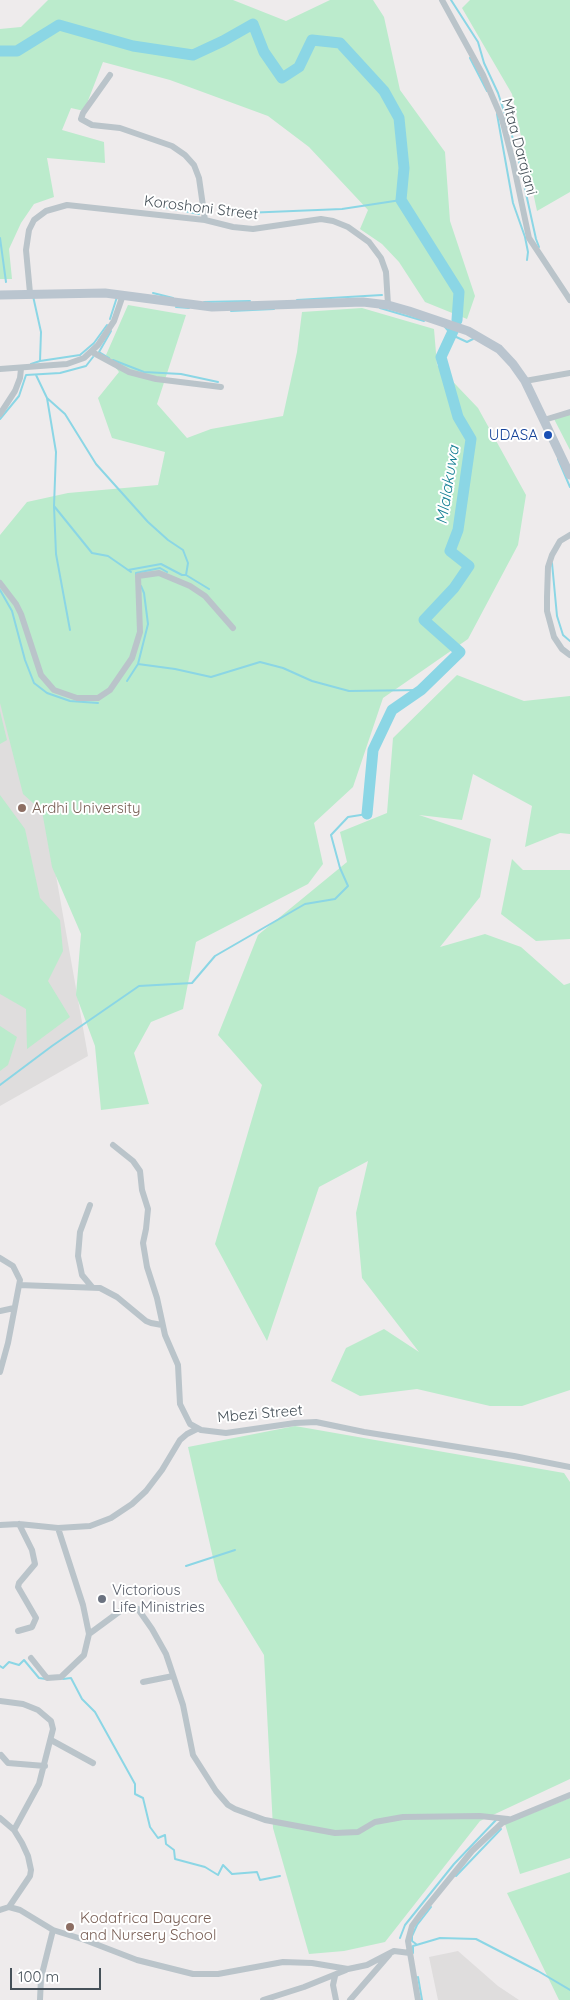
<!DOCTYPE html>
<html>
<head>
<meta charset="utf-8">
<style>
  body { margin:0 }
  #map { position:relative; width:570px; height:2000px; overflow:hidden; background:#eeebec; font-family:Quicksand,sans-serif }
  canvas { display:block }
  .scale { position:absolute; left:10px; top:1968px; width:91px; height:22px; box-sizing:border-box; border:2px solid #455058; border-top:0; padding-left:6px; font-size:15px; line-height:18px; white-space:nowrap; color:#455058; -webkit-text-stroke:4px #fff; paint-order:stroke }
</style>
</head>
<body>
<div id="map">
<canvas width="570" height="2000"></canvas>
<div class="scale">100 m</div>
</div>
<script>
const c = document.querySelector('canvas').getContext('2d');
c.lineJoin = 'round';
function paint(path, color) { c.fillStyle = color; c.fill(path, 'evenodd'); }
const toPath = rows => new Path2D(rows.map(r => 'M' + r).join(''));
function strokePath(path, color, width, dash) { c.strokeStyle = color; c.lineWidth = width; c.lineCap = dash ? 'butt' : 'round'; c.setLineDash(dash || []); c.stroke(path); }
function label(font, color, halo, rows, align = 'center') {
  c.font = font + ' Quicksand,sans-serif'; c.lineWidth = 4; c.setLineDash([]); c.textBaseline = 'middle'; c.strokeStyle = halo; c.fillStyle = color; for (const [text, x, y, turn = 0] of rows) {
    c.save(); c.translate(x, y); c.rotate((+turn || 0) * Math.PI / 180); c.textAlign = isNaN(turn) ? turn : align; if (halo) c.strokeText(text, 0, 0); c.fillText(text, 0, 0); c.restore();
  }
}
paint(toPath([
  [0,560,88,1056,0,1106],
  [458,1951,498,1986,519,2000,438,2000,429,1957]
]), '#dfdddd');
paint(toPath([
  [48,0,233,0,286,21,330,0,373,0,384,17,400,90,445,152,450,221,475,296,467,319,425,302,399,262,382,244,360,229,368,210,309,147,268,116,170,80,103,62,84,111,71,108,62,130,104,142,105,163,47,158,54,197,34,204,21,223,9,249,12,279,0,279,0,29,21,27],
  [470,0,570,0,570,192,537,211,512,94,462,8],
  [128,305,186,315,157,404,187,438,211,429,283,416,297,352,302,312,362,308,434,329,437,365,478,408,526,495,518,545,468,639,383,698,353,787,314,823,323,864,308,884,196,942,183,1009,151,1022,134,1053,149,1104,101,1110,95,1046,76,995,81,934,52,867,42,811,23,794,0,703,0,535,27,502,68,493,158,485,165,452,112,438,98,398,119,372,106,355],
  [570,412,570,450,553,417],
  [457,675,524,701,570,696,570,834,560,833,525,847,532,806,473,774,462,820,419,815,491,839,480,897,440,947,485,934,521,947,564,985,570,983,570,1390,522,1406,490,1406,417,1389,360,1396,331,1381,346,1348,384,1329,419,1352,362,1278,356,1213,368,1161,319,1187,267,1341,215,1244,262,1085,218,1035,258,935,347,862,340,832,387,813,393,738],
  [0,711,7,740,0,744],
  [0,795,25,829,40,898,60,920,63,951,48,981,70,1017,27,1049,26,1009,0,994],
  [512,859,523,870,570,870,570,939,536,941,501,914],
  [0,1026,17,1037,8,1065,0,1071],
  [295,1426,564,1473,570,1482,570,1779,480,1821,385,1942,344,1951,309,1954,273,1828,264,1655,218,1580,188,1447],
  [570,1798,570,1858,520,1874,505,1824],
  [570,1872,570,2000,559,2000,507,1893]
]), '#bbebcc');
strokePath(toPath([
  [451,0,478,42,484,63,498,93,516,148,536,239,539,247],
  [470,58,487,91],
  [497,114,513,203,525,237,528,252,527,260],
  [154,205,199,214],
  [220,214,342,209,401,200],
  [0,238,6,282],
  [153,293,173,298],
  [33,296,41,332,40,361],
  [297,300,382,295],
  [204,302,250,301],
  [176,307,189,308],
  [380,308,424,321],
  [231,311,274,309],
  [110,319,117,297],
  [445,327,452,335,467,342,473,339],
  [109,358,99,352,111,331],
  [113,360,144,372,181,374,218,382],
  [31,364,40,361,80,355,94,343,107,325],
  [36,375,47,398,56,452,54,506,56,554,70,630],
  [47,398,65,414,96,464,148,522,168,540,183,550,188,563,186,575],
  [0,419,19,396,26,375,60,373,86,366,93,357],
  [558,459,570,487],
  [54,506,92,553,108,556,131,572],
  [552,563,557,616,563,635,570,641],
  [128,570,161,564,182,575,186,575,209,589],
  [136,575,136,573,160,568,167,572],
  [0,590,12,611,25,660,34,683,47,693,70,701,98,703],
  [138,664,175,669,211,677,260,662,283,668,312,681,349,691,421,690],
  [127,681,138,664,148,624,144,593,141,586],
  [0,1085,52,1046,139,986,192,983,215,956,305,904,335,899,348,886,340,868,331,835,348,817,367,814],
  [186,1566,235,1550],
  [0,1666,3,1668,9,1662,19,1665,24,1660,39,1678,46,1679],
  [63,1679,71,1678,82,1699,95,1712,135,1784,135,1794,143,1798,150,1827,158,1838,165,1835,166,1844,174,1850,175,1859,205,1867,218,1875,223,1865,232,1874,257,1872,260,1880,280,1876],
  [456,1876,501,1829],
  [400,1938,405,1925,454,1864,496,1820],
  [416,1944,412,1941,412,1936,417,1925,431,1907],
  [413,1953,413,1946,440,1938,476,1939,538,1971,570,1990],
  [418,1977,422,2000]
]), '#8bd6e5', 2);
strokePath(toPath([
  [0,51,17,51,59,25,133,46,193,55,223,41,253,24,264,52,282,78,299,67,312,40,340,43,384,91,399,118,404,168,401,200,459,292,457,320],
  [367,814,373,750,392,710,421,690,460,652,424,620,454,588,469,566,450,551,458,530,471,439,458,417,441,357,454,329]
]), '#8bd6e5', 11);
strokePath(toPath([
  [442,0,483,75,502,119,513,162,529,238,570,300],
  [110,75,83,113,81,119,92,125,120,128,172,146,185,155,194,165,199,178,205,220],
  [30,293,26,250,29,230,34,220,46,211,67,205,205,220,233,227,253,229,321,219,333,221,348,227,369,242,381,258,386,272,388,305],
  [92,352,129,372,156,379,221,387],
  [0,369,67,364,84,358,98,345,114,321,123,295],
  [525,381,570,373],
  [0,414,15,391,20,378,21,369],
  [544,420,570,412],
  [570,535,560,541,552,555,548,567,547,597,547,611,554,637,562,649,570,655],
  [0,583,16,604,21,614,41,675,54,690,77,698,98,698,110,690,132,658,140,632,138,576,159,573,190,586,205,596,233,628],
  [113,1145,133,1161,140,1171,142,1190,148,1209,146,1229,143,1243,147,1267,157,1298,165,1335,178,1365,180,1404,190,1424,201,1430,226,1433,295,1423,316,1422,364,1432,514,1456,570,1467],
  [90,1205,80,1232,78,1256,82,1275,92,1287],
  [0,1258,13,1266,20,1280,8,1343,0,1372],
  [19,1285,100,1288,117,1297,146,1321,151,1323,162,1325],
  [0,1311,14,1308],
  [0,1525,19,1524,58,1528,90,1526,111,1518,132,1504,146,1491,162,1470,180,1440,187,1434,197,1429],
  [18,1631,32,1627,36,1618,18,1587,19,1583,35,1564,32,1550,19,1524],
  [89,1634,123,1609,130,1607,138,1609,152,1629,166,1654,183,1705,193,1755,216,1791,228,1805,235,1809,265,1820,335,1833,358,1832,375,1822,403,1817,480,1816,508,1819],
  [31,1658,47,1678,61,1677,84,1655,89,1634,83,1605,58,1528],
  [143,1682,173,1676],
  [0,1701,23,1704,38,1710,51,1721,53,1729,39,1784,14,1830],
  [51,1740,93,1763],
  [1,1755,8,1763,45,1766],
  [0,1818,14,1830,22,1843,28,1856,31,1870,30,1876,9,1907],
  [0,1910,9,1907,20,1910,53,1930,85,1940,137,1960,193,1974,218,1974,283,1962,312,1963,348,1969,367,1965,394,1951,410,1953],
  [335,1976,333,1985,336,2000],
  [40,2000,41,1978,53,1930],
  [263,2000,304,1987,346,1970],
  [350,2000,389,1955],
  [418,2000,408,1941,412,1926,420,1915,472,1851,502,1823,570,1795]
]), '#bac4ca', 6);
strokePath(toPath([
  [0,295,105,293,212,307,363,302,388,305,409,311,468,331,499,349,513,364,525,381,570,475]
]), '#bac5cf', 9);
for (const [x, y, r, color] of [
  [548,435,5,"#1a4fb4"],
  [22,808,5,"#8d6e63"],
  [102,1599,5,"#6b7280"],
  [70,1927,5,"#8d6e63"]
]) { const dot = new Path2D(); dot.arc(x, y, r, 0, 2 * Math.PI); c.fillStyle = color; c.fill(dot); strokePath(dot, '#fff', 2); }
label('15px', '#455058', '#fff', [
  ["Mtaa Darajani",519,147,75],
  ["Koroshoni Street",201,208,7],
  ["Mbezi Street",260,1414,-5]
]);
label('15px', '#164399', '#fff', [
  ["UDASA",538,435]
], 'right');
label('15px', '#785e54', '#fff', [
  ["Ardhi University",32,808],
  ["Kodafrica Daycare",80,1918],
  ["and Nursery School",80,1935]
], 'left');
label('15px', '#5b616d', '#fff', [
  ["Victorious",112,1590],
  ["Life Ministries",112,1607]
], 'left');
label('italic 16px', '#157f94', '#fff', [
  ["Mlalakuwa",448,485,-81]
]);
</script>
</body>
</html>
